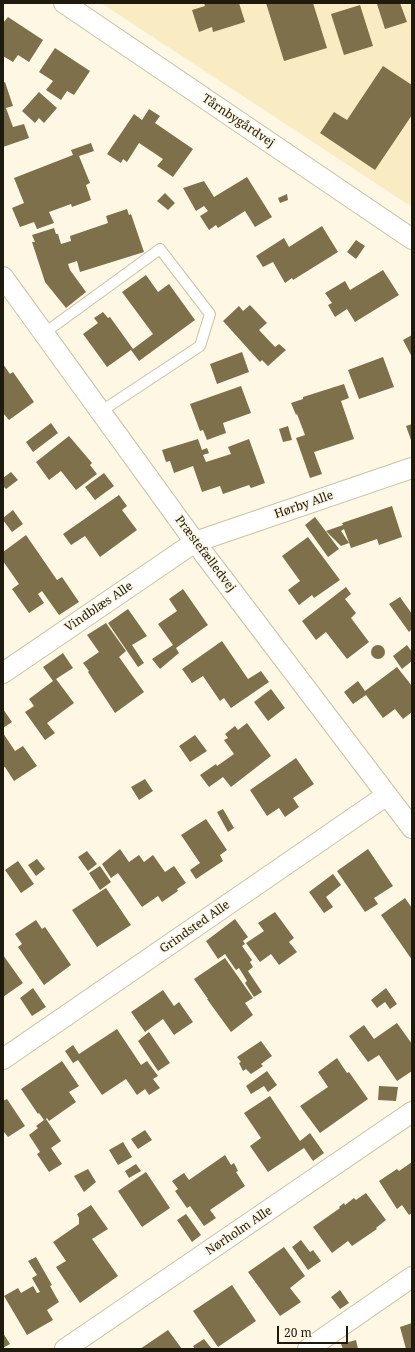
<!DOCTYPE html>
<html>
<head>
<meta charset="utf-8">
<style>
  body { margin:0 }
  #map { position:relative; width:415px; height:1352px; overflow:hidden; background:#fef7e3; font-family:"Noto Serif",serif }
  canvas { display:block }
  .frame { position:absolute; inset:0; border:4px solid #1e1a0e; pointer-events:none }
  .scale { position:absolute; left:277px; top:1326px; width:71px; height:18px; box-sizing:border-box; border:2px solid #1e1a0e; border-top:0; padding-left:5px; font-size:12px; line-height:14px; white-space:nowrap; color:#1e1a0e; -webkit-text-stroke:3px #fef7e3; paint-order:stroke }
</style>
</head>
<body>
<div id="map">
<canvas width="415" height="1352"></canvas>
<div class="frame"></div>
<div class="scale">20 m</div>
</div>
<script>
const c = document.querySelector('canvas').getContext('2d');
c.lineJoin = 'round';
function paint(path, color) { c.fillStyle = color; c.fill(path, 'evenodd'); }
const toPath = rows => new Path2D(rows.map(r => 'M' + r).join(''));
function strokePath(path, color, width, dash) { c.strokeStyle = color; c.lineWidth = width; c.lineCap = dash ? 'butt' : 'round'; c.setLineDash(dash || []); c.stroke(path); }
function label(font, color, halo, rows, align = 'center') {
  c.font = font + ' "Noto Serif",serif'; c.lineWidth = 3.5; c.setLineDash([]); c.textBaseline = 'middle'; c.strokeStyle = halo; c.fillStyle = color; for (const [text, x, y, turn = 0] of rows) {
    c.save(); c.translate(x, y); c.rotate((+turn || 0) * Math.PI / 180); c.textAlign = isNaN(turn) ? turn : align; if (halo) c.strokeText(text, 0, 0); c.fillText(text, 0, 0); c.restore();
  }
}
paint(toPath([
  [101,3,412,3,412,207]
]), '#f9ebc2');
paint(toPath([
  [204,3,239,3,245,22,213,32,212,27,199,32,192,10,205,6],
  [266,3,313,3,327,48,284,61],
  [380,3,400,3,407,22,385,29,377,4],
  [360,5,373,46,344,55,331,14],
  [8,17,43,40,29,62,18,55,13,62,3,56,3,23],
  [55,48,90,71,74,95,67,91,61,100,46,90,53,81,39,72],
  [383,66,412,85,412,115,375,170,320,133,334,112,347,120],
  [5,82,13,106,6,108,13,127,24,124,29,138,3,147,3,83],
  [39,92,57,108,44,123,39,118,35,123,22,111],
  [149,109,160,116,155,123,193,149,173,177,157,166,163,159,139,143,127,162,123,159,121,163,107,154,134,114,142,120],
  [91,143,94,151,79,156,90,183,86,185,91,200,72,207,71,204,49,212,54,223,37,229,34,222,20,227,12,208,24,203,14,178,73,155,71,150],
  [247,177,272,217,255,227,245,211,218,228,216,225,209,230,200,216,208,211,204,206,196,211,183,188,204,181,214,197],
  [165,193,175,203,168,210,157,201],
  [287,194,288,200,280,203,278,198],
  [127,209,129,215,131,214,144,252,80,272,77,261,68,264,70,270,86,292,66,308,45,282,32,242,35,242,32,235,54,228,56,234,58,234,61,244,71,241,70,236,108,223,106,216],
  [322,226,338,252,293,280,292,278,285,283,273,262,263,267,256,256,284,238,289,247],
  [356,240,365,246,356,259,347,252],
  [383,270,399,295,355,322,347,309,335,317,328,305,332,303,325,293,345,281,350,290],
  [146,275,158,292,169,284,195,320,139,361,131,350,107,367,83,334,98,323,94,318,103,312,108,318,110,317,133,349,153,334,122,292],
  [250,305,267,323,259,330,275,347,279,344,286,350,268,366,262,360,260,362,223,321,239,306,243,311],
  [412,335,412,357,403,340],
  [242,352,249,372,217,384,210,364],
  [383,357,394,387,359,399,348,370],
  [3,364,10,374,13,372,34,402,9,420,3,413],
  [344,384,349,398,341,401,354,439,314,452,322,474,310,478,296,438,305,435,297,414,296,415,291,403,303,399,303,397],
  [241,386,251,413,223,423,226,433,207,440,203,430,200,431,190,404],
  [51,423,58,433,33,452,26,442],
  [412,424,412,443,406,426],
  [288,426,292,440,283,442,279,429],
  [69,436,92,463,90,465,97,474,76,490,61,471,49,480,36,462],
  [198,439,202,450,207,448,209,453,203,455,206,462,231,454,228,447,249,439,265,483,251,488,249,485,223,494,220,486,202,492,193,466,174,473,170,461,166,462,162,450],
  [11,472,18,480,6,489,3,486,3,478],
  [104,473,114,486,95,500,85,487],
  [119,495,127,506,122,510,137,530,100,557,85,536,71,545,63,534],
  [392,506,402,537,379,545,377,539,351,548,344,529,341,531,349,543,341,546,326,531,343,525,342,523],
  [13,510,23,524,12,532,3,520,3,518],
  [315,517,339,549,328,557,305,525],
  [26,535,57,580,62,577,79,602,59,615,42,591,38,594,44,603,29,613,12,589,19,584,3,561,3,552],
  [308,537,340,580,314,598,312,595,299,605,288,590,300,581,282,556],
  [346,587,351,594,345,599,356,613,351,618,369,642,347,659,326,632,316,640,302,621],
  [183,589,208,625,176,648,179,653,160,669,152,659,173,645,158,624,177,611,169,599],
  [400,597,412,614,412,629,409,632,389,604],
  [128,609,147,636,132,645,144,663,138,667,108,623],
  [106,623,126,651,119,657,144,692,115,713,88,672,89,671,83,663,99,652,87,635],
  [222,641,248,679,261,671,269,682,231,708,224,698,220,701,203,676,192,683,182,669],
  [407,645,412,652,412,661,402,669,393,656],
  '371 652a7 7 0 1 1 14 0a7 7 0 1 1-14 0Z',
  [63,653,73,668,56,679,74,703,47,723,55,733,45,740,25,712,34,706,29,699,53,681,43,667],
  [397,667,412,686,412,712,403,719,395,709,383,718,366,695,353,704,344,692,358,681,365,691],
  [271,689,285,708,268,721,254,702],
  [3,709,12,722,3,728],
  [247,723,271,756,231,787,223,777,209,787,200,775,216,764,217,766,234,754,224,740,228,738,225,734,235,726,238,730],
  [3,733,15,751,23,746,37,766,14,781,5,767,3,768],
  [195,735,207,751,190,762,179,746],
  [296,758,314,784,293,798,299,807,285,817,279,808,267,816,250,790],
  [145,779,153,791,139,800,131,787],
  [223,809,234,828,228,832,217,812],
  [206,819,227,850,220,855,223,861,196,879,190,870,200,863,181,835],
  [120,849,129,862,139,855,144,862,153,855,165,872,174,866,186,883,177,889,178,891,162,902,158,896,142,907,118,873,111,878,102,864],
  [368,849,393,886,374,898,378,904,365,912,337,871],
  [87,851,97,864,88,871,78,857],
  [37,859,45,869,36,876,28,865],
  [18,861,34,884,21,893,5,870],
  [100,866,111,882,100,890,89,873],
  [333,874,341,885,326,897,333,907,324,913,309,892],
  [106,888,131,925,97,947,72,910],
  [405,898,412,908,412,960,381,915],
  [275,912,294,938,289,942,297,952,279,965,271,954,260,962,246,943,264,931,258,923],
  [235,919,248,937,243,941,245,944,242,946,252,960,250,962,253,967,248,971,262,992,254,997,245,983,247,981,239,968,236,970,225,954,218,959,206,941],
  [36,920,42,929,45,927,71,965,44,985,18,947,22,944,15,934],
  [3,955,23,983,3,997],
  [225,958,253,998,245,1003,253,1015,231,1032,207,999,208,999,194,979],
  [33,988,46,1007,32,1016,20,998],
  [386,988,397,1004,390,1009,385,1002,377,1008,371,1000],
  [163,990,174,1006,179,1002,193,1022,174,1035,163,1019,145,1032,131,1012],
  [397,1023,412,1044,412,1071,397,1081,379,1055,368,1062,349,1036,364,1025,374,1039],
  [117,1029,141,1065,147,1061,158,1076,153,1079,160,1088,149,1095,145,1089,137,1095,126,1079,102,1095,78,1060,73,1063,65,1051,73,1045,79,1054],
  [149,1032,170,1063,158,1071,138,1041],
  [261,1041,272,1056,261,1064,263,1066,251,1074,246,1069,243,1071,239,1063,241,1062,237,1057],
  [337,1058,347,1073,349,1072,368,1099,320,1133,300,1106,328,1087,318,1072],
  [62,1061,79,1086,69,1092,76,1102,49,1121,47,1118,46,1119,61,1141,51,1148,62,1164,49,1172,37,1154,40,1152,29,1135,38,1128,36,1126,44,1120,39,1113,38,1114,21,1089],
  [267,1071,277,1085,268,1092,264,1086,251,1094,246,1086],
  [379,1086,398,1087,396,1101,378,1100],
  [270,1096,300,1141,310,1133,324,1153,313,1161,304,1148,268,1172,250,1146,261,1138,244,1113],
  [7,1099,25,1126,8,1137,4,1132,3,1133,3,1101],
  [145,1130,152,1140,138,1149,131,1139],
  [123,1142,132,1157,118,1165,109,1150],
  [225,1155,231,1165,234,1163,238,1171,236,1172,245,1186,210,1210,216,1218,204,1226,190,1206,187,1208,175,1191,178,1189,172,1181,184,1173,189,1180],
  [412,1162,412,1213,409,1215,402,1205,397,1209,379,1181,397,1169,399,1171],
  [136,1164,141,1171,129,1178,125,1171],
  [88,1169,96,1182,84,1192,74,1176],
  [146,1172,170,1208,142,1227,118,1191],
  [366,1193,386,1220,376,1228,377,1229,352,1246,348,1241,332,1253,313,1227,340,1208,339,1207,344,1203,345,1205,354,1198,356,1200],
  [91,1205,108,1229,92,1239,118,1276,80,1303,56,1267,66,1261,53,1242,79,1224,79,1218,77,1214],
  [186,1214,201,1235,192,1242,177,1220],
  [301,1240,310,1252,313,1250,321,1261,308,1270,292,1247],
  [284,1247,305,1276,290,1288,301,1302,280,1316,248,1272],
  [36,1257,52,1285,50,1286,59,1302,47,1310,53,1320,27,1335,4,1296,18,1288,21,1293,33,1286,37,1293,40,1292,32,1278,37,1275,28,1261],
  [232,1285,256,1321,218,1347,193,1311],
  [340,1290,349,1303,340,1309,331,1297],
  [412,1323,412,1349,406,1349,400,1327],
  [168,1330,182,1349,140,1349],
  [3,1333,10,1344,3,1348],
  [204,1339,212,1349,195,1349,193,1346],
  [356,1340,358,1349,343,1349,341,1344]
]), '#7d704b');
const lane = toPath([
  [43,334,160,249,210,314,200,346,100,412]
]);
const street = toPath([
  [64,3,412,239],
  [3,277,195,542,412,828],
  [3,673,195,542,412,468],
  [3,1059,387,795],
  [65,1349,412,1112],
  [308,1349,412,1277]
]);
strokePath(lane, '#ccc1a2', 12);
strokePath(street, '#ccc1a2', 22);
strokePath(lane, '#fff', 10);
strokePath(street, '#fff', 20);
label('12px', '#1e1a0e', '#fef7e3', [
  ["Tårnbygårdvej",238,121,34],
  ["Hørby Alle",304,505,-19],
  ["Præstefælledvej",205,554,53],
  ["Vindblæs Alle",99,607,-34],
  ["Grindsted Alle",195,927,-35],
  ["Nørholm Alle",239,1231,-34]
]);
</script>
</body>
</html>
